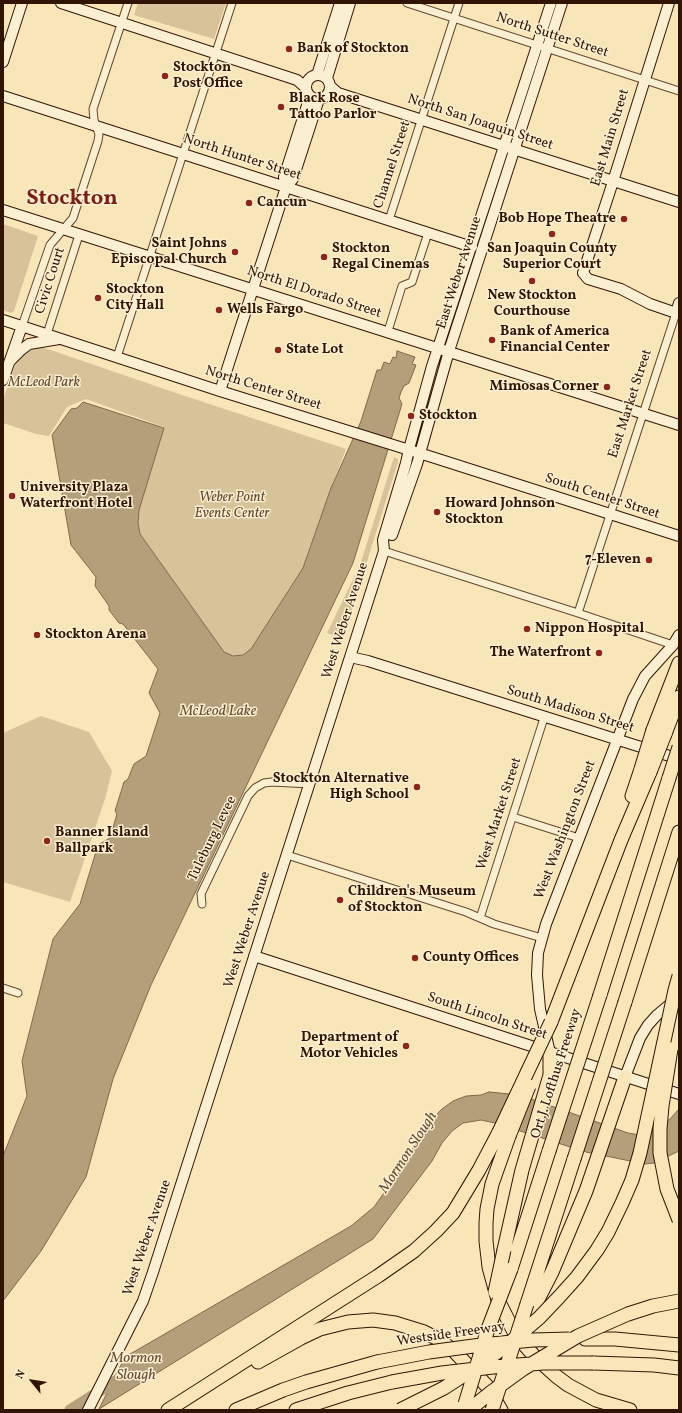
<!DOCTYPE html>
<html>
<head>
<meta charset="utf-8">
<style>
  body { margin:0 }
  #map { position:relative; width:682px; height:1413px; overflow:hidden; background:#f9e6b8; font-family:Vollkorn,serif }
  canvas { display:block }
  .frame { position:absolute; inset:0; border:4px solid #311404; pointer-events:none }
  .north { position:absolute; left:12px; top:1361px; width:40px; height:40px; -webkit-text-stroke:3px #fbefd1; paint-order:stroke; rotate:300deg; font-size:11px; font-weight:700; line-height:16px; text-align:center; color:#311404 }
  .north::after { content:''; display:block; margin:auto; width:14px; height:18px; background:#311404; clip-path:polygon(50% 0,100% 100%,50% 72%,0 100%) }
</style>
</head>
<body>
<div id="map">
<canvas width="682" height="1413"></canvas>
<div class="frame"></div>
<div class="north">N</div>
</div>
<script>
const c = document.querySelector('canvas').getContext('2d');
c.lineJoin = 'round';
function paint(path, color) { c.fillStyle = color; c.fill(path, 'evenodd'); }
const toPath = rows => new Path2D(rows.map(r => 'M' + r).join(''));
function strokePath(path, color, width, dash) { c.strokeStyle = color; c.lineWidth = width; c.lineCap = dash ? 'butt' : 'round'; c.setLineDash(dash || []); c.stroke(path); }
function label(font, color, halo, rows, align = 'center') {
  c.font = font + ' Vollkorn,serif'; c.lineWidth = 3; c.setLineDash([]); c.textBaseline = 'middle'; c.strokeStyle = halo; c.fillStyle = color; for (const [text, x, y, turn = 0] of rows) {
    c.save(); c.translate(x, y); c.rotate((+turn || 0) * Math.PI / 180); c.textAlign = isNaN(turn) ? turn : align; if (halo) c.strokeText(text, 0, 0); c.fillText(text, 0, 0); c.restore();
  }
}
paint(toPath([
  [138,3,226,3,214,39,134,15],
  [3,224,38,236,14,311,11,313,3,310],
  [36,345,176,393,346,449,331,488,303,568,251,649,247,653,238,656,229,655,224,652,140,534,138,523,139,510,164,427,86,399,67,407,49,436,36,434,3,423,3,400,17,360,26,350],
  [394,457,398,459,398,462,343,638,327,633,360,565],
  [41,716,89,732,112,771,105,799,70,902,3,882,3,733]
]), '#d7c299');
const water = toPath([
  [397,351,415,357,412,364,416,365,409,383,404,386,401,392,399,398,402,404,353,563,151,985,113,1079,86,1177,41,1251,3,1301,3,1156,27,1096,22,1061,53,939,80,904,98,845,110,838,117,814,115,811,124,782,128,779,134,764,146,756,160,713,149,693,158,669,123,624,119,623,109,610,109,606,95,586,96,577,71,545,52,435,71,409,77,408,83,402,164,428,139,510,138,523,140,534,224,652,233,656,243,655,251,649,303,568,331,488,361,421,377,370,381,370,384,362,390,364,393,357,396,358,397,351],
  [489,1092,520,1095,628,1133,640,1135,655,1131,670,1119,679,1109,679,1151,654,1163,645,1164,586,1152,495,1123,481,1120,463,1123,452,1131,442,1143,432,1161,373,1239,99,1409,125,1357,351,1226,374,1207,403,1166,421,1134,432,1119,442,1109,453,1101,466,1096,481,1095,489,1092]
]);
paint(water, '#b59f7b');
strokePath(water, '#80674b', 1);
strokePath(toPath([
  [70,1410,125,1375]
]), '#b59f7b', 11);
const street = toPath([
  [407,3,679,91],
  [389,220,459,3],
  [22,326,50,245,73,218,98,141,99,134,94,120,93,109,128,3],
  [388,331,402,286,412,282,428,233],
  [47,334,79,235],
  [117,357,232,3],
  [384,551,578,613,673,645],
  [578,613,676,313],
  [513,817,579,838],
  [287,855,466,912,494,924,542,938],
  [202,904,201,894,248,796,255,788,264,783,272,782,310,784],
  [480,918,544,718],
  [3,988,18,993]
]);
const secondary = toPath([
  [61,3,297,80,306,88],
  [669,3,610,191,583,273,588,279,621,289,650,304,679,314],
  [3,62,22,3],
  '306 87a12 12 0 1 1 24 0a12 12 0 1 1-24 0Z',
  [317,75,340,3],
  [327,78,350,3],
  [330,86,338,93,679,202],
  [3,96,472,247],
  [286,187,284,177,310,96],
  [3,210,679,425],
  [676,313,679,303],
  [3,320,220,391,435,458,679,536],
  [10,361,21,350,29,344,59,339],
  [3,380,22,326],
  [220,391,286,187,293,179,319,99],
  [392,535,417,464,449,351,562,3],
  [350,657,368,661,679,759],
  [254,956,679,1094],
  [550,1053,540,1009,537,975,538,953,546,924,633,699,645,676,673,645,679,635],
  [625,1077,640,1038,648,1025,657,1015,675,1000],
  [88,1410,143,1301,153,1272,384,551,383,540,406,463,409,449,432,366,551,3]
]);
const highway = toPath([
  [653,730,679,663],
  [665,734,679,697],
  [632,796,641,769],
  [600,995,669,778],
  [625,1002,679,832],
  [551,1022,621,840,650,772],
  [509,1136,492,1184,487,1209,486,1223,486,1241,489,1267,498,1300,513,1330,522,1342,535,1357,556,1376,568,1385,596,1400,630,1410],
  [504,1250,522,1170,550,1075,550,1053],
  [511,1269,549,1151],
  [527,1304,574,1159],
  [532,1311,552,1272,586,1191,625,1077],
  [585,1339,615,1339,679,1345],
  [258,1362,301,1338,320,1329,348,1322,373,1320,395,1323,424,1332,440,1340,455,1352,487,1386,501,1410],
  [593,1363,654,1365,679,1368],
  [168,1410,378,1276,414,1251,436,1231,453,1213,479,1170,499,1132],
  [236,1410,283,1390,306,1382,377,1362],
  [296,1410,348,1393,392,1382]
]);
strokePath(street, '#634831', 9);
strokePath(secondary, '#311404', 12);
strokePath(highway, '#311404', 15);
strokePath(street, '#fbefd1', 7);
strokePath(secondary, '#fbefd1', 10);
strokePath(highway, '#f9e6b8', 13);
const highwayBridge = toPath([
  [641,769,653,730],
  [650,772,665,734],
  [669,778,679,747],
  [671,1049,662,1106,660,1129,660,1153,667,1189,679,1220],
  [499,1132,551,1022],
  [509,1136,529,1086],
  [549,1151,600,995],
  [574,1159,625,1002],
  [495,1292,504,1250],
  [377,1362,429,1352,481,1345,533,1340,569,1339],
  [392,1382,442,1373,493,1367,543,1363,593,1363],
  [465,1404,488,1329,511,1269],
  [400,1410,444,1388,478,1366,506,1346,539,1318,559,1297,577,1277,597,1250,608,1232,622,1203,632,1180,640,1153,675,990,679,976],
  [469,1410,490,1393,523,1369,578,1336,628,1314,653,1306,679,1301],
  [492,1410,527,1304]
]);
strokePath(highwayBridge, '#311404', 15, []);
strokePath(highwayBridge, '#f9e6b8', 13);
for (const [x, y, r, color] of [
  [289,49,4,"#8f2418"],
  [165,76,4,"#8f2418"],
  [281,107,4,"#8f2418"],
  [249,203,4,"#8f2418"],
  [624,219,4,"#8f2418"],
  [552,234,4,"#8f2418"],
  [235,252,4,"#8f2418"],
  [324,257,4,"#8f2418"],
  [532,281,4,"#8f2418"],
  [98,298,4,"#8f2418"],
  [219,310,4,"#8f2418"],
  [492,340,4,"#8f2418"],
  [278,350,4,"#8f2418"],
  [607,387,4,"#8f2418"],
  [411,416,4,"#8f2418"],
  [12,496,4,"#8f2418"],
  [437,512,4,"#8f2418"],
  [649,560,4,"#8f2418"],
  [527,629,4,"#8f2418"],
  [37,635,4,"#8f2418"],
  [599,653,4,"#8f2418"],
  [417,787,4,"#8f2418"],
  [47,841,4,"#8f2418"],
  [340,900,4,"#8f2418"],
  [415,958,4,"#8f2418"],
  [406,1046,4,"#8f2418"]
]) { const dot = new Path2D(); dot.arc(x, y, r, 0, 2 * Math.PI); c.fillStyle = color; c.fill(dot); strokePath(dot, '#fbefd1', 1.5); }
label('14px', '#311404', '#fbefd1', [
  ["North Sutter Street",552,36,18],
  ["North San Joaquin Street",480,123,18],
  ["East Main Street",611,138,-73],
  ["North Hunter Street",242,158,18],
  ["Channel Street",393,165,-72],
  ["East Weber Avenue",460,273,-72],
  ["Civic Court",51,281,-72],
  ["North El Dorado Street",314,293,18],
  ["North Center Street",263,389,17],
  ["East Market Street",631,404,-72],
  ["South Center Street",602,497,18],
  ["West Weber Avenue",346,621,-72],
  ["South Madison Street",570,710,17],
  ["West Market Street",500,814,-72],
  ["West Washington Street",566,830,-69],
  ["Tuleburg Levee",213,839,-64],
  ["West Weber Avenue",248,930,-72],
  ["South Lincoln Street",487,1017,18],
  ["Ort J. Lofthus Freeway",557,1074,-72],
  ["West Weber Avenue",148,1238,-71],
  ["Westside Freeway",451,1335,-8]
]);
label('bold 14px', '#311404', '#fbefd1', [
  ["Bank of Stockton",297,49],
  ["Stockton",173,68],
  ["Post Office",173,84],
  ["Black Rose",289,99],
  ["Tattoo Parlor",289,115],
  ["Cancun",257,203],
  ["Bob Hope Theatre",616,219,"right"],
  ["Saint Johns",227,244,"right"],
  ["Episcopal Church",227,260,"right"],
  ["Stockton",332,249],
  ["Regal Cinemas",332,265],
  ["San Joaquin County",552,249,"center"],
  ["Superior Court",552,265,"center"],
  ["Stockton",106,290],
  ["City Hall",106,306],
  ["New Stockton",532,296,"center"],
  ["Courthouse",532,312,"center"],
  ["Wells Fargo",227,310],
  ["Bank of America",500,332],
  ["Financial Center",500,348],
  ["State Lot",286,350],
  ["Mimosas Corner",599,387,"right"],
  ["Stockton",419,416],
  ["University Plaza",20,488],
  ["Waterfront Hotel",20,504],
  ["Howard Johnson",445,504],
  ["Stockton",445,520],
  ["7-Eleven",641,560,"right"],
  ["Nippon Hospital",535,629],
  ["Stockton Arena",45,635],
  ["The Waterfront",591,653,"right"],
  ["Stockton Alternative",409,779,"right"],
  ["High School",409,795,"right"],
  ["Banner Island",55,833],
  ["Ballpark",55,849],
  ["Children's Museum",348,892],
  ["of Stockton",348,908],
  ["County Offices",423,958],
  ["Department of",398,1038,"right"],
  ["Motor Vehicles",398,1054,"right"]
], 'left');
label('italic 14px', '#634831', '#fbefd1', [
  ["McLeod Park",44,383],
  ["Weber Point",232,498],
  ["Events Center",232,514]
]);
label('italic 15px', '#664c34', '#fbefd1', [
  ["McLeod Lake",218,712],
  ["Mormon Slough",409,1153,-57],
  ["Mormon",136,1359],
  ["Slough",136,1376]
]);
label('bold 22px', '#7a1f14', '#fbefd1', [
  ["Stockton",72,200]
]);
</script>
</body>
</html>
